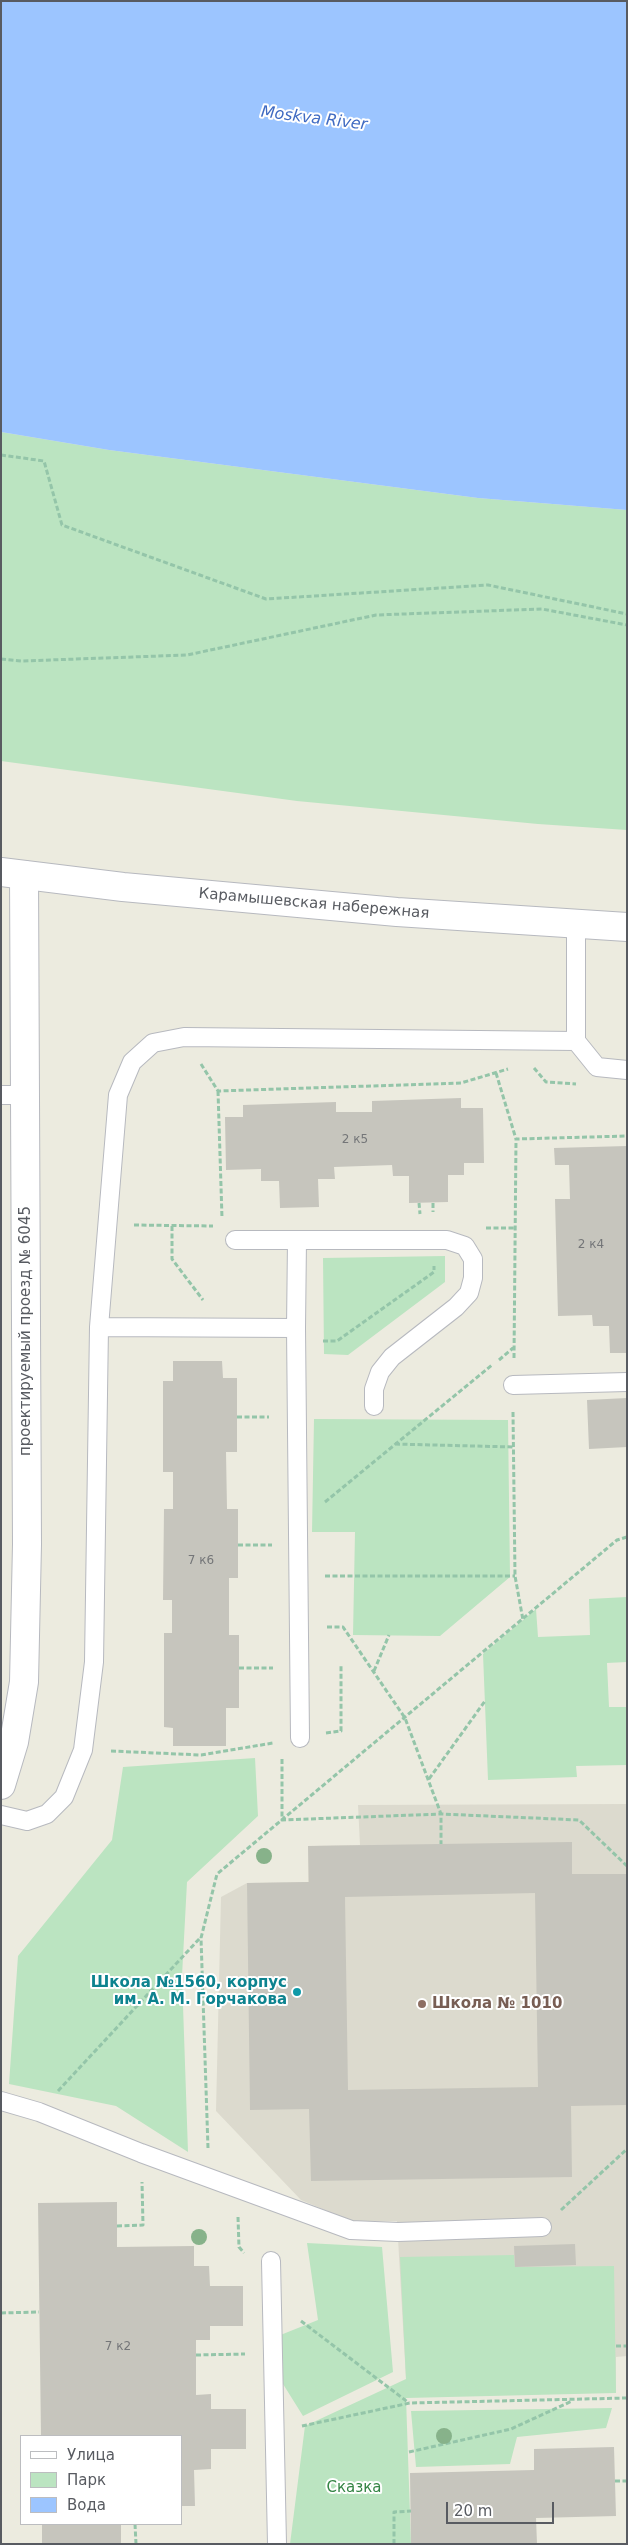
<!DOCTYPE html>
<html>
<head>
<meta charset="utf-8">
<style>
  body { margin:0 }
  #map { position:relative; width:628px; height:2545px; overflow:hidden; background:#ecebdf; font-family:"DejaVu Sans",sans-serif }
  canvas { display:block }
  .frame { position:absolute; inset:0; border:2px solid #585b61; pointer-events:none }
  .legend { position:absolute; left:20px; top:2435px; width:162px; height:90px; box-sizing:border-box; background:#fff; border:1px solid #bcbdc0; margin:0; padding:6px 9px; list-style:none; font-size:15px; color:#585b61 }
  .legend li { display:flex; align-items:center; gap:10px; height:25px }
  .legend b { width:25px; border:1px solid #bcbdc0 }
  .scale { position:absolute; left:446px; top:2502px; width:108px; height:22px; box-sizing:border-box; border:2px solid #585b61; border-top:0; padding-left:6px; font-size:15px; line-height:18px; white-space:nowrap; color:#585b61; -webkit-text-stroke:4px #fff; paint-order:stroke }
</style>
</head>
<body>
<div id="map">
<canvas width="628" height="2545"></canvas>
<div class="frame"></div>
<ul class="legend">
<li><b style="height:6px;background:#fff"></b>Улица</li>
<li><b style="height:14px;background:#bbe4c1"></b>Парк</li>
<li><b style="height:14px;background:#9cc5ff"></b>Вода</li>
</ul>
<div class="scale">20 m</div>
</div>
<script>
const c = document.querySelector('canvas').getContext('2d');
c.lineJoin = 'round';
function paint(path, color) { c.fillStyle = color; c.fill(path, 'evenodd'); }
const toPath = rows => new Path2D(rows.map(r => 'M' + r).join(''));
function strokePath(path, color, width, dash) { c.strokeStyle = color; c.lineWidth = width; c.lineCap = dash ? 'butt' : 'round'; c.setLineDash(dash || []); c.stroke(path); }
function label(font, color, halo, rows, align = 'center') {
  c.font = font + ' "DejaVu Sans",sans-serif'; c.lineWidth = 4; c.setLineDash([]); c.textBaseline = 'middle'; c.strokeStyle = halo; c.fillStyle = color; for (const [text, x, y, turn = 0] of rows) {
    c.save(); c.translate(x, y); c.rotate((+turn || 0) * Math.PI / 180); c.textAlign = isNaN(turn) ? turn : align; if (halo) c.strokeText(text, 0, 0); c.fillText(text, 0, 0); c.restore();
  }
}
paint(toPath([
  [627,1804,627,2356,616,2357,616,2393,406,2379,397,2221,351,2221,301,2200,216,2111,221,1897,247,1883,308,1882,308,1846,360,1845,358,1805]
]), '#dcdace');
paint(toPath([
  [1,432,109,450,478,498,627,510,627,830,538,824,297,801,1,761],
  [445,1256,445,1282,348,1355,324,1354,323,1258],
  [314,1419,508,1420,510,1577,440,1636,353,1635,355,1532,312,1532],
  [627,1597,627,1662,607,1663,609,1707,627,1707,627,1765,576,1766,577,1777,488,1780,483,1654,536,1609,538,1637,590,1635,589,1599],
  [255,1758,258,1816,187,1882,182,1976,188,2152,116,2106,9,2084,18,1956,112,1840,123,1767],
  [307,2243,382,2247,393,2372,303,2416,283,2384,278,2336,318,2320],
  [514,2255,515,2267,614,2266,616,2393,406,2398,411,2544,290,2544,305,2426,406,2379,400,2257],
  [612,2408,606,2428,517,2437,510,2464,416,2467,411,2411]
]), '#bbe4c1');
paint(toPath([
  [1,1,627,1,627,510,478,498,109,450,1,432]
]), '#9cc5ff');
paint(toPath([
  [461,1098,461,1108,483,1108,484,1163,464,1163,464,1175,448,1175,448,1202,409,1203,409,1176,393,1176,392,1165,334,1167,335,1179,318,1179,319,1207,280,1208,279,1181,261,1181,261,1169,226,1170,225,1117,243,1117,243,1105,336,1102,336,1112,372,1112,372,1101],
  [627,1146,627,1353,610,1353,609,1326,593,1326,592,1315,558,1316,555,1199,570,1199,569,1165,555,1165,554,1148],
  [173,1361,222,1361,223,1378,237,1378,237,1452,226,1452,227,1509,238,1509,238,1578,229,1578,229,1635,239,1635,239,1708,226,1708,226,1746,173,1746,173,1728,164,1727,164,1633,172,1633,172,1600,163,1600,164,1509,173,1509,173,1472,163,1472,163,1381,173,1381],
  [627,1398,627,1447,589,1449,587,1400],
  [572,1842,572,1874,627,1874,627,2105,571,2106,572,2177,311,2181,309,2109,250,2110,247,1883,309,1882,308,1846],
  [535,1893,538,2087,348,2090,345,1897],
  [117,2202,117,2247,194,2246,194,2266,209,2266,210,2286,243,2286,243,2326,210,2326,210,2340,196,2340,196,2395,211,2394,211,2409,246,2409,246,2449,211,2449,211,2469,194,2470,195,2506,181,2506,181,2436,41,2436,38,2203],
  [575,2244,576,2265,515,2267,514,2246],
  [614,2447,616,2516,536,2518,537,2544,411,2544,410,2473,534,2470,534,2449],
  [42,2524,121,2524,121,2544,42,2544]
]), '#c6c5bd');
const service = toPath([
  [576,1041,597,1067,627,1070],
  [1,1095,24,1095],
  [297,1240,447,1240,465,1246,473,1259,473,1278,469,1293,456,1307,392,1357,380,1372,374,1389,374,1406],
  [99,1327,296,1328,297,1240,235,1240],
  [296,1328,300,1738],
  [513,1385,627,1382],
  [1,1815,27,1821,47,1814,64,1797,83,1750,94,1662,99,1327,118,1095,132,1062,153,1043,184,1037,576,1041,576,924],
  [1,2101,39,2112,141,2153,351,2230,398,2232,542,2227],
  [271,2261,277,2544]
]);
const minor = toPath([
  [1,1785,14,1742,24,1682,27,1544,24,875]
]);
const tertiary = toPath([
  [1,872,123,887,397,912,627,927]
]);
strokePath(service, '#b7b9bf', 20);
strokePath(minor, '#b7b9bf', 30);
strokePath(tertiary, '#b7b9bf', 30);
strokePath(toPath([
  [1,455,44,461,62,525,266,599,488,585,627,614],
  [1,659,22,661,187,655,376,615,542,609,627,625],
  [201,1064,218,1091,461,1083,508,1069],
  [534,1068,546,1082,576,1084],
  [496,1073,516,1139,627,1136],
  [218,1091,222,1218],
  [419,1203,420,1214],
  [433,1203,433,1212],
  [134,1225,213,1226],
  [172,1226,172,1259,203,1300],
  [486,1228,516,1228],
  [323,1341,337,1341,434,1272,434,1266],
  [514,1358,516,1139],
  [499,1360,513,1348],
  [513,1412,515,1576,523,1620],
  [237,1417,269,1417],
  [395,1444,514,1447],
  [325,1502,492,1365],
  [238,1545,272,1545],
  [325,1576,515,1576],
  [327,1627,343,1627,405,1718,441,1814,441,1844],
  [239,1668,273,1668],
  [374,1671,389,1635],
  [326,1733,341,1731,341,1666],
  [111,1751,201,1755,273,1743],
  [282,1759,282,1820,441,1814,579,1820,627,1866],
  [429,1779,485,1701],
  [58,2091,200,1938],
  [208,2148,201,1938,217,1874,617,1540,627,1537],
  [561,2210,627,2149],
  [238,2217,239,2247,244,2253],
  [117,2226,143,2225,142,2182],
  [1,2313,39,2312],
  [301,2321,409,2403],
  [616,2346,627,2346],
  [196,2355,245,2354],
  [302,2426,410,2403,627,2398],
  [409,2452,511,2429,572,2401],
  [615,2481,627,2481],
  [135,2524,136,2544],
  [394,2544,394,2512,411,2511]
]), '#94c5a9', 3, [5, 2.5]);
strokePath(service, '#fff', 18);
strokePath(minor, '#fff', 28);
strokePath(tertiary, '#fff', 28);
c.fillStyle = '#87b28a';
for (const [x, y] of [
  [264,1856],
  [199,2237],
  [444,2436]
]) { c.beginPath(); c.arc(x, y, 8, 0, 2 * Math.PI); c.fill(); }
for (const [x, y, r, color] of [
  [297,1992,5,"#0f9aa8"],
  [422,2004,5,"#8d6e63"]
]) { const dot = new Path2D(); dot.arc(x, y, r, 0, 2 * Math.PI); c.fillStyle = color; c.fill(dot); strokePath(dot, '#fff', 2); }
label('12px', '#747678', null, [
  ["2 к5",355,1140],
  ["2 к4",591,1245],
  ["7 к6",201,1561],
  ["7 к2",118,2347]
]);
label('15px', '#585b61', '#fff', [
  ["Карамышевская набережная",314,904,5],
  ["проектируемый проезд № 6045",26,1331,-90]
]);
label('bold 15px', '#0d838f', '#fff', [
  ["Школа №1560, корпус",287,1983],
  ["им. А. М. Горчакова",287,2000]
], 'right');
label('bold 15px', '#785e54', '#fff', [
  ["Школа № 1010",432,2004]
], 'left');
label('15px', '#348444', '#fff', [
  ["Сказка",354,2488]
]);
label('italic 16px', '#406bc2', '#fff', [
  ["Moskva River",314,119,7]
]);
</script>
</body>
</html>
